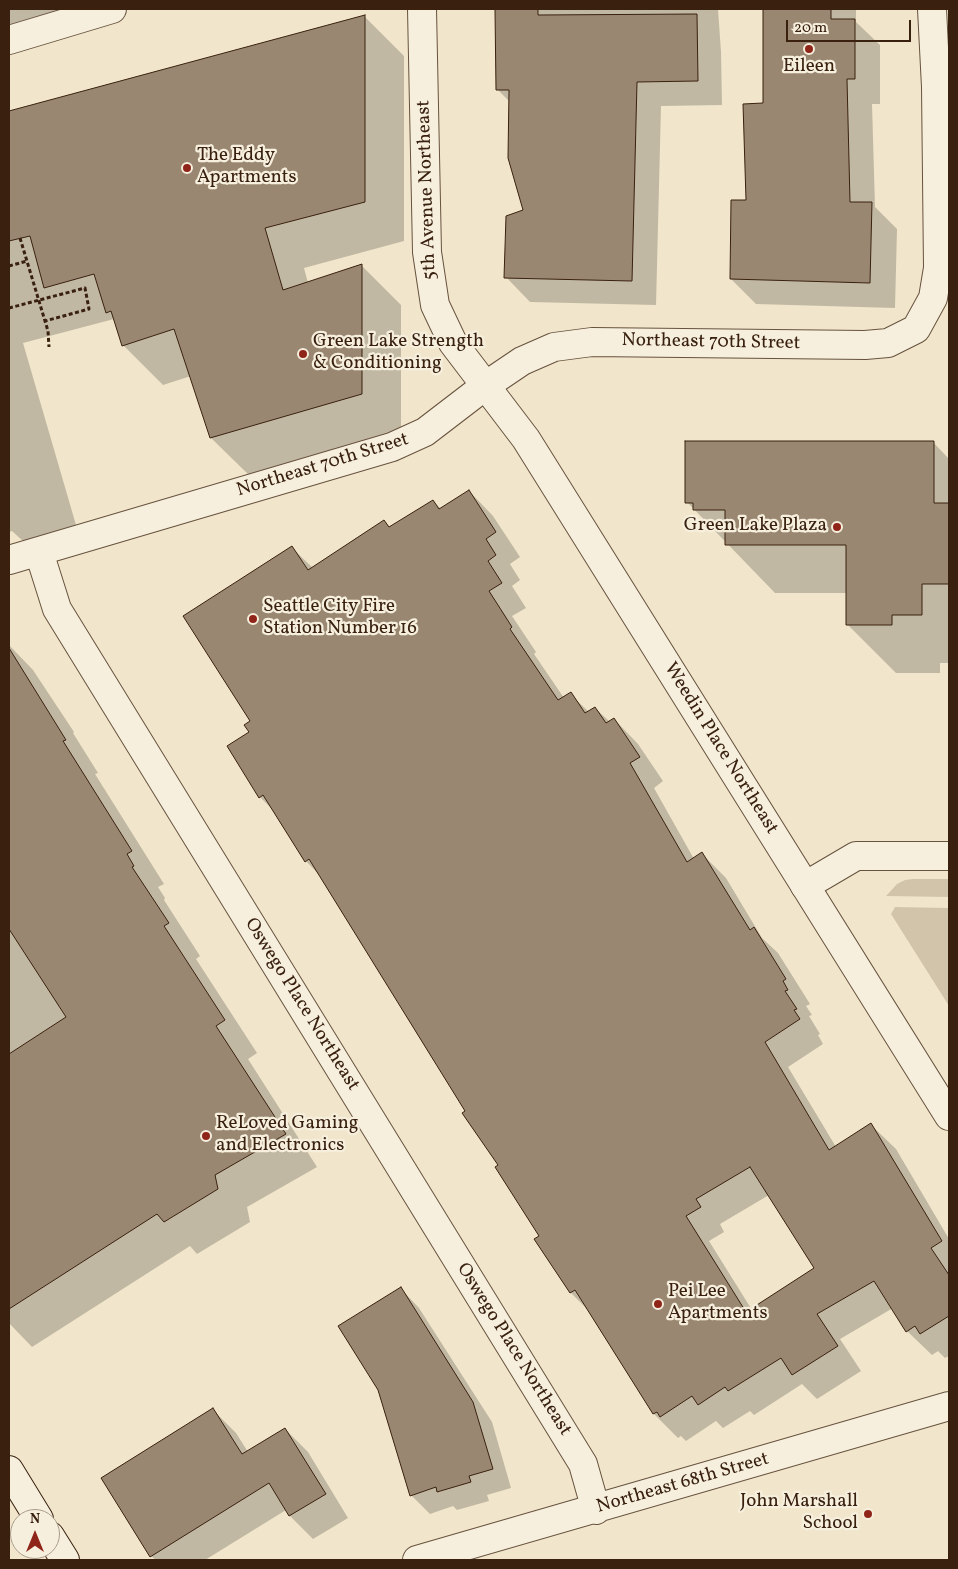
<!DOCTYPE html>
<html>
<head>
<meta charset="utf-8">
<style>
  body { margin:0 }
  #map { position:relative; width:958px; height:1569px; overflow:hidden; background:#f1e6cb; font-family:Vollkorn,serif }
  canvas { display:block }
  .frame { position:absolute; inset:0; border:10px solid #39200f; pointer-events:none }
  .north { position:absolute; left:10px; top:1509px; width:50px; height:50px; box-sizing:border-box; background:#f6efdd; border:1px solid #aa9c8b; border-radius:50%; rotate:0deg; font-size:14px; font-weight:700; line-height:20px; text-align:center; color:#39200f }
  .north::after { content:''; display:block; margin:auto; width:18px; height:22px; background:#8f2418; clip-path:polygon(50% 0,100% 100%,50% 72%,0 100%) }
  .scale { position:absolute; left:786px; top:20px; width:125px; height:22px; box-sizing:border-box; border:2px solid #39200f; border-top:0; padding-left:6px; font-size:15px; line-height:18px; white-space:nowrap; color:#39200f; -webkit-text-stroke:4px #f6efdd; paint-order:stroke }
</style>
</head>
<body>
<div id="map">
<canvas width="958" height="1569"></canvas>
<div class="frame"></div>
<div class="north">N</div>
<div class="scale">20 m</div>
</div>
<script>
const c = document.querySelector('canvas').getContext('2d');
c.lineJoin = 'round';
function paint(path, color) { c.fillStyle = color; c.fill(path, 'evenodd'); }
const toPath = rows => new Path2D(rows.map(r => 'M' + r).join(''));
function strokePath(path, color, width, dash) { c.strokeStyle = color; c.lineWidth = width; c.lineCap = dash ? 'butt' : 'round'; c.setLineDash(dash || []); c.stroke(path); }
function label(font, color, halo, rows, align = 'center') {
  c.font = font + ' Vollkorn,serif'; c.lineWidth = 4.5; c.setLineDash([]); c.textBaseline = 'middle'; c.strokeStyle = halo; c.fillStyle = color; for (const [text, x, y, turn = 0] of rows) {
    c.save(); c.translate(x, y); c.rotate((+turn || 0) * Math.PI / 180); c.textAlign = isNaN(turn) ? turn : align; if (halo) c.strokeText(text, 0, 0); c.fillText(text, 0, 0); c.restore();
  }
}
paint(toPath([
  [913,879,949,879,949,897,886,896,897,884,905,880],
  [895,907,949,908,949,1006,891,914]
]), '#d2c4ab');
paint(toPath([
  [9,9,92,9,9,33],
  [496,9,718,9,721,52,722,105,661,106,656,305,530,302,506,277,525,211,510,102,498,90],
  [764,9,856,9,856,22,880,45,880,104,872,104,875,207,897,229,895,308,756,304,731,279,747,202,764,104],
  [365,17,404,56,404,241,304,268,308,283,361,265,401,305,401,433,251,477,211,438,191,376,163,385,123,345,114,319,23,343,76,525,23,541,12,531,9,532,9,135,13,134,9,112],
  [933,442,949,459,949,663,940,663,940,673,896,673,847,624,847,593,775,593,687,502],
  [469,491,493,516,520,557,510,564,520,580,512,586,526,608,512,616,536,652,534,654,564,698,570,694,589,712,595,708,610,722,614,719,638,744,663,781,654,788,694,859,702,854,726,878,762,938,778,953,810,1004,806,1006,812,1015,809,1016,820,1034,818,1035,823,1044,788,1067,836,1147,871,1125,896,1149,949,1239,949,1356,945,1358,938,1351,932,1355,907,1331,893,1308,840,1339,861,1371,817,1399,802,1384,754,1415,750,1411,723,1428,716,1421,686,1441,681,1436,678,1438,654,1414,589,1311,571,1293,536,1239,541,1236,500,1166,323,879,306,861,274,811,260,797,250,733,251,722,292,548,313,568,384,522,390,528,433,501,441,509],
  [769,1195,815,1268,752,1310,709,1241,724,1232,720,1224],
  [9,645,33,670,74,732,73,733,98,773,95,774,164,884,158,887,165,898,164,900,200,956,196,959,257,1053,248,1059,317,1167,247,1207,250,1222,197,1254,190,1246,32,1347,9,1323],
  [401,1289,419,1308,492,1422,511,1488,487,1495,489,1501,457,1510,453,1506,430,1514,411,1495],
  [213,1410,236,1433,248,1452,285,1429,308,1452,348,1518,313,1539,290,1516,286,1510,205,1560,156,1560,151,1556]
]), '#0003');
const building = toPath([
  [495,9,538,9,538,15,697,14,698,81,637,82,632,281,504,278,506,216,523,210,508,158,509,90,496,90,495,9],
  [763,9,831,9,831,19,855,19,855,79,847,79,850,202,872,202,870,283,730,279,731,200,746,200,743,104,763,103,763,9],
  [365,15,365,202,265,228,283,290,362,264,362,394,210,438,174,329,122,346,111,311,106,313,94,274,44,288,30,236,9,241,9,111,365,15],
  [685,441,934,441,934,503,949,503,949,584,922,584,922,615,892,615,892,625,846,625,846,545,725,545,725,510,693,510,693,503,685,503,685,441],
  [469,490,496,532,486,539,496,555,488,561,502,583,489,591,512,627,510,629,558,700,571,692,585,713,595,707,606,723,614,718,640,757,630,763,687,862,702,852,750,930,754,927,786,979,783,981,788,990,785,991,797,1009,794,1010,800,1019,765,1042,829,1150,871,1123,942,1241,931,1248,949,1275,949,1316,920,1334,915,1326,906,1332,874,1281,817,1314,838,1346,792,1375,781,1358,728,1391,725,1387,698,1405,692,1396,660,1417,657,1412,653,1414,575,1290,570,1293,534,1239,539,1236,495,1167,498,1165,462,1113,465,1111,309,859,305,862,263,795,259,798,227,746,249,732,244,725,250,721,183,616,292,546,308,570,384,520,389,527,433,500,439,509,469,490],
  [750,1167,814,1268,746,1312,686,1216,701,1207,696,1199,750,1167],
  [9,648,66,740,63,741,132,851,127,854,134,866,132,867,169,923,164,926,225,1020,216,1026,286,1134,215,1175,218,1189,164,1222,157,1214,9,1309,9,1054,66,1017,9,929,9,648],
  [401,1287,473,1402,493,1469,469,1476,471,1482,437,1492,436,1487,410,1496,378,1390,338,1326,401,1287],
  [213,1408,242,1454,285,1428,326,1494,289,1516,269,1483,150,1557,101,1478,213,1408]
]);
paint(building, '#998771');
strokePath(building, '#39200f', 1);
const minor = toPath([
  [39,552,57,609,583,1464,596,1510],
  [9,560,392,447,425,432,485,386,522,361,554,347,592,342,865,345,888,343,916,329,933,298,938,268,936,87,932,9],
  [805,886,856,856,949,856],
  [417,1560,949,1406]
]);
const tertiary = toPath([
  [422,9,427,252,435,305,453,343,526,439,949,1116],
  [9,40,112,9]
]);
const secondary = toPath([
  [9,1470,39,1519],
  [50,1536,65,1560]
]);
strokePath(minor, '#67523e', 30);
strokePath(tertiary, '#67523e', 30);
strokePath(secondary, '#39200f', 30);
strokePath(toPath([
  [20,238,48,331,49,347],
  [9,266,27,261],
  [9,308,85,288,89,309,45,321]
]), '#39200f', 3, [4, 2.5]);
strokePath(minor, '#f6efdd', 28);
strokePath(tertiary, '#f6efdd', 28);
strokePath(secondary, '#f6efdd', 28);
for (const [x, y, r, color] of [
  [809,49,5,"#8f2418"],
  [187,168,5,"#8f2418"],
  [303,354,5,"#8f2418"],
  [837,527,5,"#8f2418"],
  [253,619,5,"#8f2418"],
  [206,1136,5,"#8f2418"],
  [658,1304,5,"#8f2418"],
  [868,1514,5,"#8f2418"]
]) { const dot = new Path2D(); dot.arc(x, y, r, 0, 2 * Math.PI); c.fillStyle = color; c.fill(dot); strokePath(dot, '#f6efdd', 2); }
label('19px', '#39200f', '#f6efdd', [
  ["Eileen",809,68,"center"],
  ["The Eddy",197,157],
  ["Apartments",197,179],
  ["Green Lake Strength",313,343],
  ["& Conditioning",313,365],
  ["Green Lake Plaza",827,527,"right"],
  ["Seattle City Fire",263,608],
  ["Station Number 16",263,630],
  ["ReLoved Gaming",216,1125],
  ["and Electronics",216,1147],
  ["Pei Lee",668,1293],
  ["Apartments",668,1315],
  ["John Marshall",858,1503,"right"],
  ["School",858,1525,"right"]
], 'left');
label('19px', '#39200f', '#f6efdd', [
  ["5th Avenue Northeast",428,190,-92],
  ["Northeast 70th Street",711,343,1],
  ["Northeast 70th Street",323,466,-17],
  ["Weedin Place Northeast",720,749,58],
  ["Oswego Place Northeast",301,1005,58],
  ["Oswego Place Northeast",513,1350,58],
  ["Northeast 68th Street",683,1484,-16]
]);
</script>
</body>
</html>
